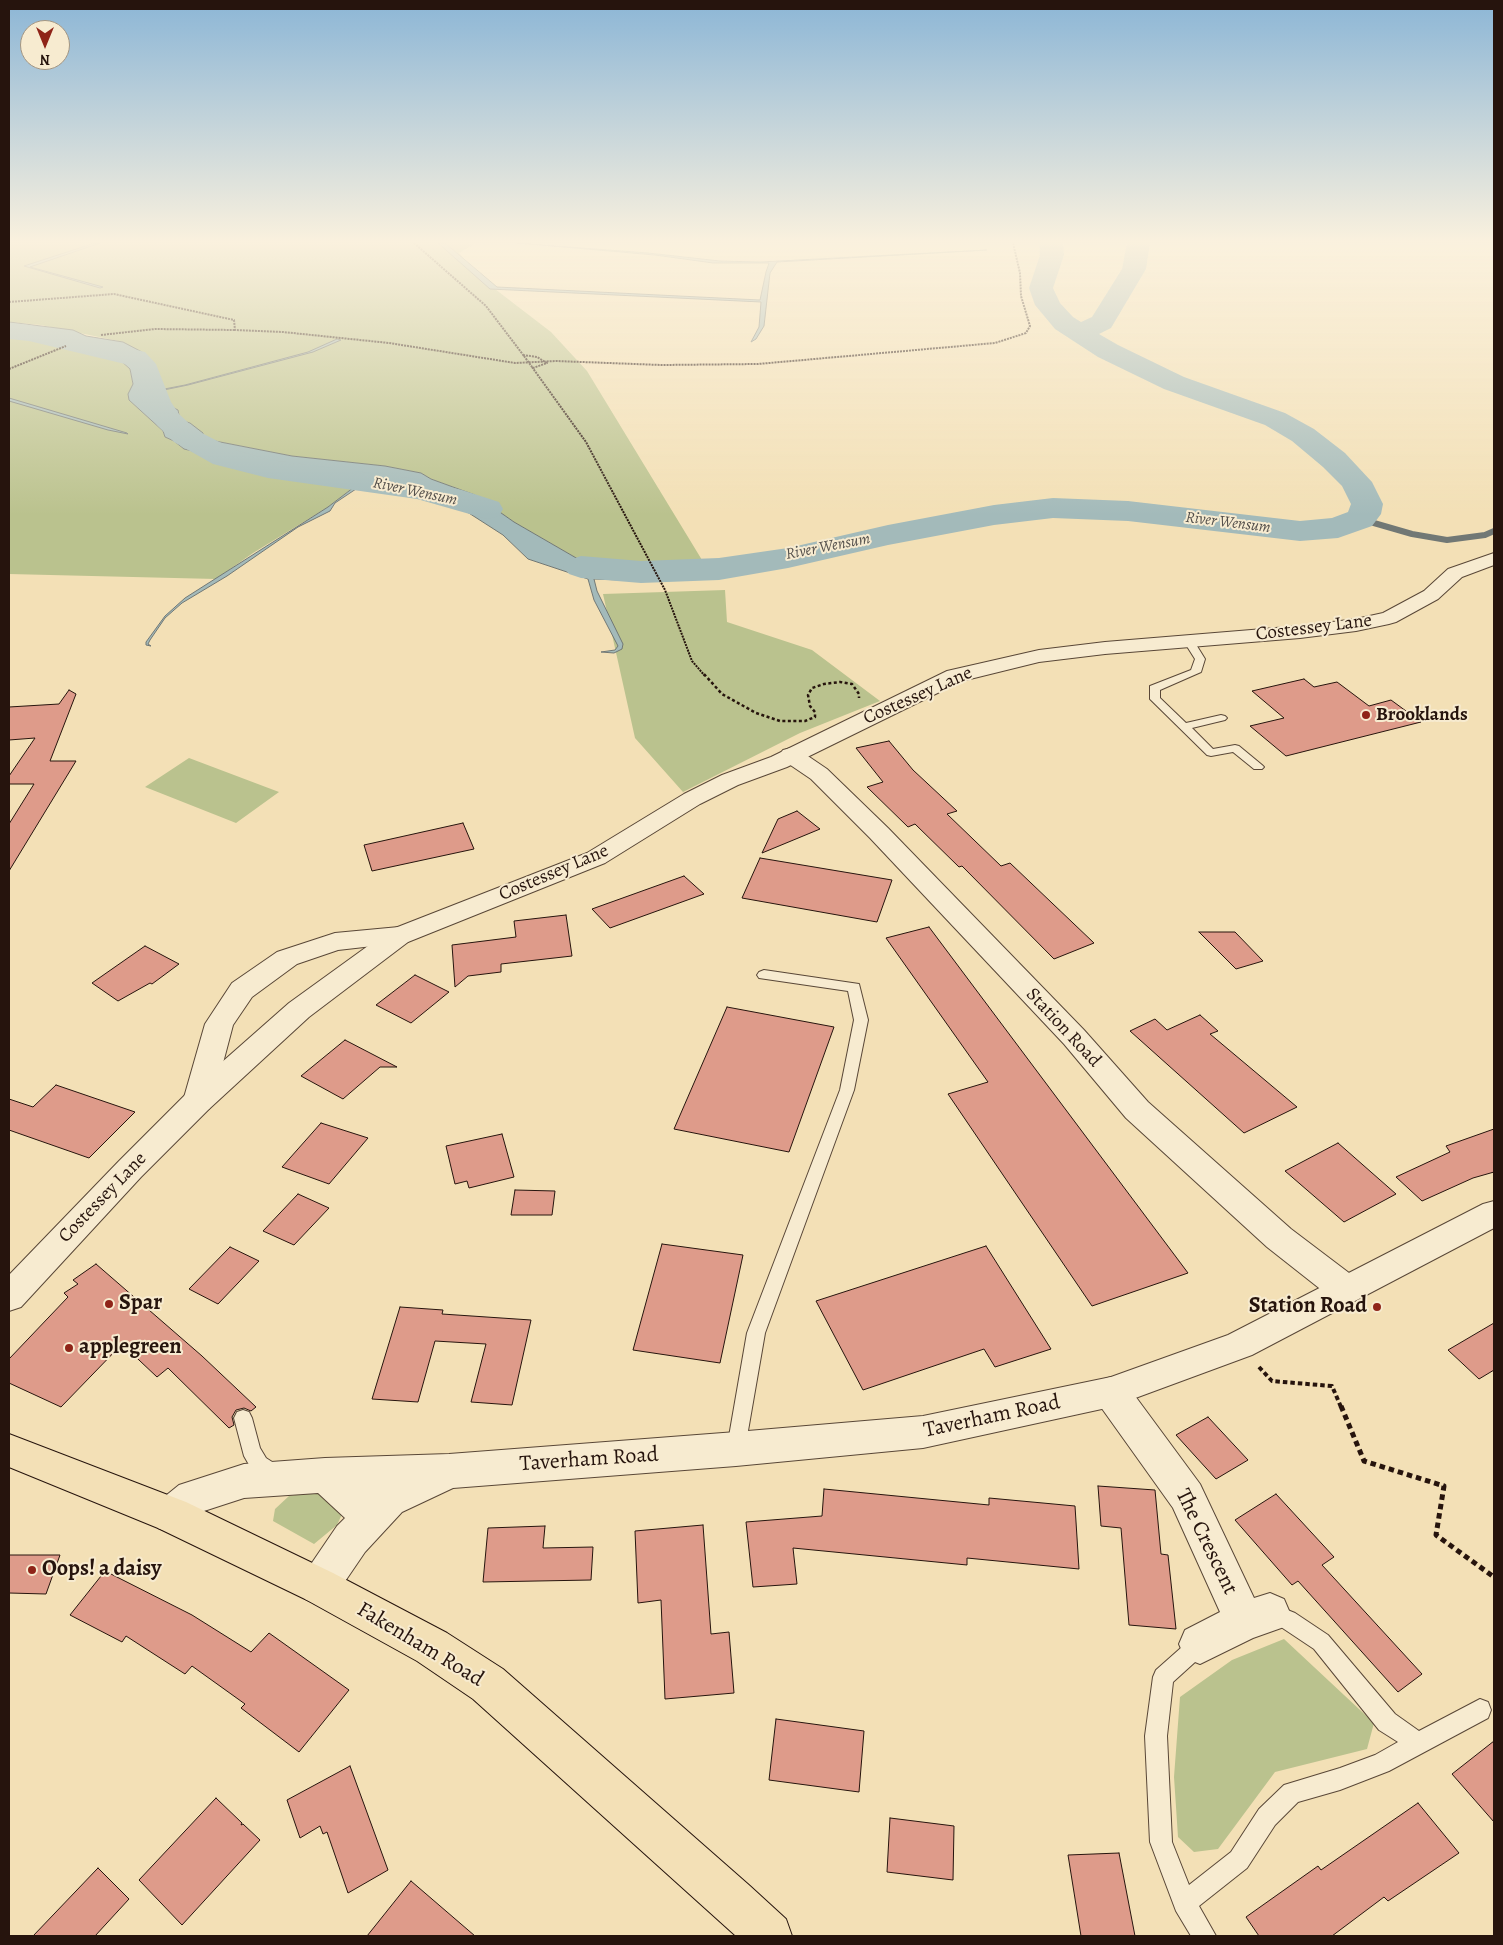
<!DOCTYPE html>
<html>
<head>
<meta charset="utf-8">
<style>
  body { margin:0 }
  #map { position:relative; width:1503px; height:1945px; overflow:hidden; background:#f3e0b6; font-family:Alegreya,serif }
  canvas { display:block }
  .frame { position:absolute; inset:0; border:10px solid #26140d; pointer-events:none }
  .north { position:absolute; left:20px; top:20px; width:50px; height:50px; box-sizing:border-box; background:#f7ebd0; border:1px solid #a39582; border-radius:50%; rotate:180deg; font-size:14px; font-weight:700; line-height:20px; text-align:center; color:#26140d }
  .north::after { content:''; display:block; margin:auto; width:18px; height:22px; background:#8f2418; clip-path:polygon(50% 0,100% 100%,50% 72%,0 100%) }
</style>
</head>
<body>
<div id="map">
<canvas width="1503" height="1945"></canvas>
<div class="frame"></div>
<div class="north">N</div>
</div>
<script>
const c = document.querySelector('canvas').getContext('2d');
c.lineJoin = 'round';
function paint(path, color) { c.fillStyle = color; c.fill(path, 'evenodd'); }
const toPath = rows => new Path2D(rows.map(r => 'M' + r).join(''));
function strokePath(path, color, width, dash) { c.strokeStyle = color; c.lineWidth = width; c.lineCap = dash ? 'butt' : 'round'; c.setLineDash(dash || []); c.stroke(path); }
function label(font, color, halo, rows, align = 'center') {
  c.font = font + ' Alegreya,serif'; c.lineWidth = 4; c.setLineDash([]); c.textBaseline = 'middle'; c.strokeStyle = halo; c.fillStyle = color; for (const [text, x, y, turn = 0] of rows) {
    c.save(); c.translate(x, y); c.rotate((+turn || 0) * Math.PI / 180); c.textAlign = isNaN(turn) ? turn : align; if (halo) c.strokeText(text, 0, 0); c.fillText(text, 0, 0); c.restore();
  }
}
paint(toPath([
  [9,243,476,243,459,253,482,279,551,332,587,371,702,560,589,567,586,560,578,559,514,522,494,508,477,500,475,495,431,479,421,473,385,466,292,456,210,440,202,436,190,423,180,420,170,405,156,396,152,384,156,371,123,342,41,325,9,322],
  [9,330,33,333,62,342,111,352,130,369,133,384,128,394,129,400,163,431,165,437,174,441,184,449,253,465,302,468,366,478,328,507,253,553,216,579,9,574],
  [725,590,727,622,812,650,880,701,800,733,683,792,635,738,603,594],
  [189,758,279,792,236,823,145,787],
  [315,1492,333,1499,343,1512,337,1525,314,1544,273,1521,275,1509,289,1496],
  [1284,1639,1374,1723,1367,1749,1275,1772,1218,1849,1194,1852,1178,1837,1174,1777,1180,1697,1232,1660]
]), '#bac28e');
const water = toPath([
  [95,243,100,243,30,267,103,287,100,288,24,266,95,243],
  [438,243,445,243,497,287,760,300,766,272,769,263,713,263,655,255,517,243,648,253,720,261,760,262,987,250,777,262,770,273,764,326,756,339,751,342,759,327,761,302,490,289,438,243],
  [9,322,73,330,86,336,123,342,142,352,151,363,156,371,152,384,154,391,185,385,308,352,337,339,341,340,313,352,188,385,154,392,164,403,178,410,180,420,190,423,203,433,203,436,210,440,292,456,385,466,421,473,431,479,475,495,477,500,494,508,514,522,578,559,601,563,644,563,653,581,594,579,597,591,623,644,622,649,614,653,601,652,615,650,618,646,594,600,588,579,528,559,503,535,461,508,453,506,450,502,402,483,374,478,366,480,362,485,335,503,330,511,298,527,227,576,182,603,165,618,150,640,148,644,151,646,146,645,146,642,165,616,185,598,328,507,366,478,302,468,253,465,184,449,174,441,165,437,163,431,129,400,128,394,133,384,130,369,111,352,62,342,33,333,9,330,9,322],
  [9,398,127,433,128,434,108,430,9,401,9,398]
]);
paint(water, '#a3baba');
strokePath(water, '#717875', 1);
strokePath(toPath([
  [1360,519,1412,534,1447,540,1485,535,1494,531]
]), '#717875', 6);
paint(toPath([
  [1039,243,1063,243,1064,255,1053,288,1060,303,1073,317,1081,322,1092,317,1122,269,1127,243,1150,243,1146,269,1111,328,1099,334,1118,345,1184,377,1285,413,1314,429,1345,453,1372,482,1383,504,1381,514,1372,526,1338,538,1300,541,1128,521,1053,518,994,525,888,545,788,568,719,580,641,583,581,578,569,574,563,567,569,560,581,556,641,561,719,558,788,548,888,525,994,505,1053,498,1128,501,1300,521,1332,518,1348,512,1351,504,1342,486,1323,467,1292,441,1265,425,1164,389,1098,357,1055,329,1035,305,1029,288,1040,255,1039,243],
  [9,323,29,325,80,336,145,352,156,364,171,402,179,414,196,430,235,450,270,460,417,479,462,490,499,502,503,509,499,516,487,519,417,499,268,478,213,464,174,442,157,425,143,402,130,367,125,364,29,341,9,339,9,323]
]), '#a3baba');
const building = toPath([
  [1304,679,1314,687,1337,682,1369,706,1391,700,1421,722,1286,756,1250,726,1284,718,1252,691,1304,679],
  [69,690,76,694,50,761,76,761,9,871,9,824,34,784,9,784,9,776,35,738,9,740,9,707,59,704,69,690],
  [889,741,913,770,957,811,947,814,1001,866,1010,863,1094,943,1054,959,962,866,959,867,915,824,908,827,867,787,883,782,856,748,889,741],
  [797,811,820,829,762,853,778,819,797,811],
  [463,823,474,849,372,871,364,845,463,823],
  [760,858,892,880,877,922,742,898,760,858],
  [684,876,704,894,610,928,592,909,684,876],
  [566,915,572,956,501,964,501,972,468,976,455,987,452,945,516,937,514,921,566,915],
  [929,927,1188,1273,1092,1306,948,1094,988,1082,886,938,929,927],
  [1199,932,1235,932,1263,961,1236,969,1199,932],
  [145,946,179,964,152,984,150,983,118,1001,92,983,145,946],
  [415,975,449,992,411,1023,376,1005,415,975],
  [727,1007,834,1027,789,1152,674,1129,727,1007],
  [1200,1015,1218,1031,1210,1034,1297,1107,1244,1133,1130,1031,1155,1019,1167,1030,1200,1015],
  [345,1040,397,1067,380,1067,343,1099,301,1076,345,1040],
  [56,1085,135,1112,89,1158,9,1130,9,1099,33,1107,56,1085],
  [321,1123,368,1138,329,1184,282,1167,321,1123],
  [1494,1129,1494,1172,1473,1178,1422,1201,1396,1177,1450,1152,1446,1146,1494,1129],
  [502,1134,514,1177,469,1188,467,1181,455,1184,446,1146,502,1134],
  [1338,1143,1396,1194,1344,1222,1285,1171,1338,1143],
  [515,1190,555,1191,552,1215,511,1215,515,1190],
  [298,1194,329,1208,294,1245,263,1231,298,1194],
  [662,1244,743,1255,720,1363,633,1350,662,1244],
  [986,1246,1051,1349,995,1367,984,1349,863,1390,816,1301,986,1246],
  [230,1247,259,1261,218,1304,189,1289,230,1247],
  [96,1264,202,1356,256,1407,251,1411,244,1408,236,1410,232,1417,234,1425,229,1428,168,1368,157,1377,122,1344,61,1407,9,1383,9,1359,68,1297,64,1293,78,1284,73,1280,96,1264],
  [400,1307,443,1310,442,1314,531,1320,512,1405,471,1402,486,1344,435,1341,418,1402,372,1399,400,1307],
  [1494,1323,1494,1370,1479,1379,1448,1350,1494,1323],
  [1208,1417,1248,1460,1216,1479,1176,1435,1208,1417],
  [1098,1486,1155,1490,1161,1554,1168,1555,1176,1629,1129,1625,1121,1528,1101,1526,1098,1486],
  [824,1489,989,1505,989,1498,1075,1506,1079,1569,967,1558,967,1565,793,1548,797,1584,753,1587,746,1522,822,1516,824,1489],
  [1276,1494,1334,1557,1322,1565,1422,1674,1398,1692,1298,1581,1292,1585,1235,1520,1276,1494],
  [703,1525,711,1634,729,1632,734,1693,665,1699,661,1600,638,1603,635,1531,703,1525],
  [545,1526,543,1548,593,1547,591,1580,483,1582,488,1528,545,1526],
  [9,1555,60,1555,46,1594,9,1593,9,1555],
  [105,1571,192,1615,251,1652,269,1633,349,1690,299,1752,241,1708,245,1704,192,1666,185,1674,126,1636,122,1642,70,1615,105,1571],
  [776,1719,864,1731,859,1792,769,1780,776,1719],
  [1494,1741,1494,1822,1452,1774,1494,1741],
  [350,1766,388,1870,348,1893,327,1832,323,1834,320,1826,300,1838,287,1800,350,1766],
  [216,1798,242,1823,241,1825,243,1824,260,1840,182,1925,139,1880,216,1798],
  [1418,1803,1459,1853,1388,1901,1384,1897,1332,1936,1259,1936,1246,1917,1318,1866,1321,1870,1418,1803],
  [890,1818,954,1826,953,1880,887,1872,890,1818],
  [1119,1853,1135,1936,1081,1936,1068,1855,1119,1853],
  [98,1868,129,1899,95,1936,33,1936,98,1868],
  [411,1881,475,1936,367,1936,411,1881]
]);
paint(building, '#de9b8a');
strokePath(building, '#26140d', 1);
const service = toPath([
  [1188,637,1192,638,1205,659,1201,672,1160,690,1160,698,1186,723,1221,715,1225,716,1227,718,1225,720,1192,728,1213,749,1235,745,1239,746,1262,765,1264,767,1262,769,1254,769,1233,752,1211,756,1207,755,1150,699,1150,686,1191,670,1195,659,1183,640,1188,637],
  [764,970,859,984,868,1020,854,1090,765,1333,745,1448,743,1454,736,1456,729,1454,727,1448,747,1333,840,1090,854,1020,848,991,759,978,757,975,759,972,764,970],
  [243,1410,249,1412,252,1418,260,1448,266,1458,280,1467,282,1473,280,1479,273,1481,252,1470,244,1456,234,1418,237,1412,243,1410],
  [1270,1603,1295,1613,1328,1635,1395,1714,1419,1731,1480,1699,1488,1702,1491,1710,1488,1718,1389,1771,1340,1790,1298,1802,1275,1825,1247,1868,1199,1906,1216,1936,1191,1936,1176,1911,1150,1842,1145,1736,1153,1677,1156,1670,1191,1639,1198,1636,1205,1639,1208,1646,1205,1653,1173,1682,1167,1736,1172,1842,1189,1885,1231,1852,1259,1809,1284,1785,1340,1768,1375,1755,1398,1742,1379,1730,1314,1649,1281,1627,1263,1620,1260,1613,1263,1606,1270,1603]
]);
const minor = toPath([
  [791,748,799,750,827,769,888,828,1084,1030,1148,1102,1291,1229,1357,1279,1362,1289,1357,1299,1345,1303,1333,1299,1267,1247,1126,1118,1064,1044,870,838,811,779,783,760,779,755,783,750,791,748],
  [399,927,408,930,412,936,408,942,338,950,297,964,252,997,233,1025,213,1101,209,1109,198,1112,187,1109,183,1101,205,1024,232,983,277,952,335,933,399,927],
  [1111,1377,1124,1381,1200,1484,1254,1598,1270,1593,1284,1599,1290,1613,1284,1627,1253,1638,1200,1664,1185,1658,1179,1644,1185,1630,1220,1612,1173,1508,1098,1403,1093,1392,1098,1381,1111,1377]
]);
const tertiary = toPath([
  [1494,553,1494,565,1462,577,1438,599,1396,622,1389,624,1356,631,1300,638,1105,654,1039,662,962,681,787,767,738,785,700,804,605,863,408,942,309,1017,209,1109,141,1177,21,1307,9,1311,9,1275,119,1161,187,1093,289,1003,390,930,587,853,684,794,722,775,771,757,947,671,1039,650,1105,642,1300,626,1356,619,1383,613,1424,591,1448,569,1494,553],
  [1494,1201,1494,1228,1252,1355,1111,1407,923,1448,736,1466,453,1488,402,1512,365,1552,333,1599,319,1605,305,1599,299,1586,305,1573,337,1526,345,1518,318,1493,244,1498,204,1511,186,1528,172,1533,158,1528,153,1515,158,1502,179,1485,244,1464,325,1458,449,1454,736,1432,923,1416,1111,1377,1228,1335,1483,1204,1494,1201]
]);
const primary = toPath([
  [9,1434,186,1502,333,1573,447,1633,503,1669,750,1886,786,1919,792,1936,736,1936,473,1699,417,1661,305,1599,158,1528,9,1467,9,1434]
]);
strokePath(service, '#594737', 2);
strokePath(minor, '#594737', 2);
strokePath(tertiary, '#594737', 2);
strokePath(primary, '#26140d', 2);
strokePath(toPath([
  [414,243,486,306,524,356],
  [9,302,114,294,234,320,235,330,283,332,389,343,515,363,556,361,661,365,758,364,995,343,1026,333,1030,326,1021,296,1020,273,1013,243],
  [101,335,155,329,235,330],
  [523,355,537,357,547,363,533,368],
  [532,367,586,442,665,590,692,661,705,676],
  [9,369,66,346]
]), '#26140d', 2, [2, 1]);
strokePath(toPath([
  [704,674,722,694,756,713,780,721,805,721,815,717,815,712,810,706,808,695,812,688,824,684,840,682,852,684,859,694,859,698]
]), '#26140d', 2.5, [3, 2.5]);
strokePath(toPath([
  [1259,1367,1272,1381,1332,1386,1341,1407]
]), '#26140d', 4, [4.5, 3]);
strokePath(toPath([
  [1341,1406,1364,1461,1444,1486,1436,1535,1494,1577]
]), '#26140d', 5, [5.5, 4]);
paint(service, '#f7ebd0');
paint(minor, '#f7ebd0');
paint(tertiary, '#f7ebd0');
paint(primary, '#f3e0b6');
strokePath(toPath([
  [524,356,532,367]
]), '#26140d', 2, [2, 1]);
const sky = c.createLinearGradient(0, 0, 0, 515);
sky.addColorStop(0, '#8cb6d6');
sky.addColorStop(0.47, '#faf1de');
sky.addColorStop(1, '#faf1de00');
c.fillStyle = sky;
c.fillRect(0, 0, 1503, 515);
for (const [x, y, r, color] of [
  [1366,715,5,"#8f2418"],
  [109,1304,5,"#8f2418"],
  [1377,1307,5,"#8f2418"],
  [69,1348,5,"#8f2418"],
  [32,1570,5,"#8f2418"]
]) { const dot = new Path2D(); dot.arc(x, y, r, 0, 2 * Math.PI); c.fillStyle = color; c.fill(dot); strokePath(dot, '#f7ebd0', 2); }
label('italic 16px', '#524e4a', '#f7ebd0', [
  ["River Wensum",415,492,12],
  ["River Wensum",1228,523,7],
  ["River Wensum",828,547,-11]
]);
label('19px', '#26140d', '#f7ebd0', [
  ["Costessey Lane",1314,628,-7],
  ["Costessey Lane",918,696,-24],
  ["Costessey Lane",554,873,-23],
  ["Station Road",1063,1028,47],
  ["Costessey Lane",103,1198,-46]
]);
label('bold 19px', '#26140d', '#f7ebd0', [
  ["Brooklands",1376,715]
], 'left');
label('bold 22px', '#26140d', '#f7ebd0', [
  ["Spar",119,1304],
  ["Station Road",1367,1307,"right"],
  ["applegreen",79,1348],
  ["Oops! a daisy",42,1570]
], 'left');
label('22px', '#26140d', '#f7ebd0', [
  ["Taverham Road",992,1417,-12],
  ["Taverham Road",589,1460,-4],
  ["The Crescent",1206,1542,64],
  ["Fakenham Road",420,1645,31]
]);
</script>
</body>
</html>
